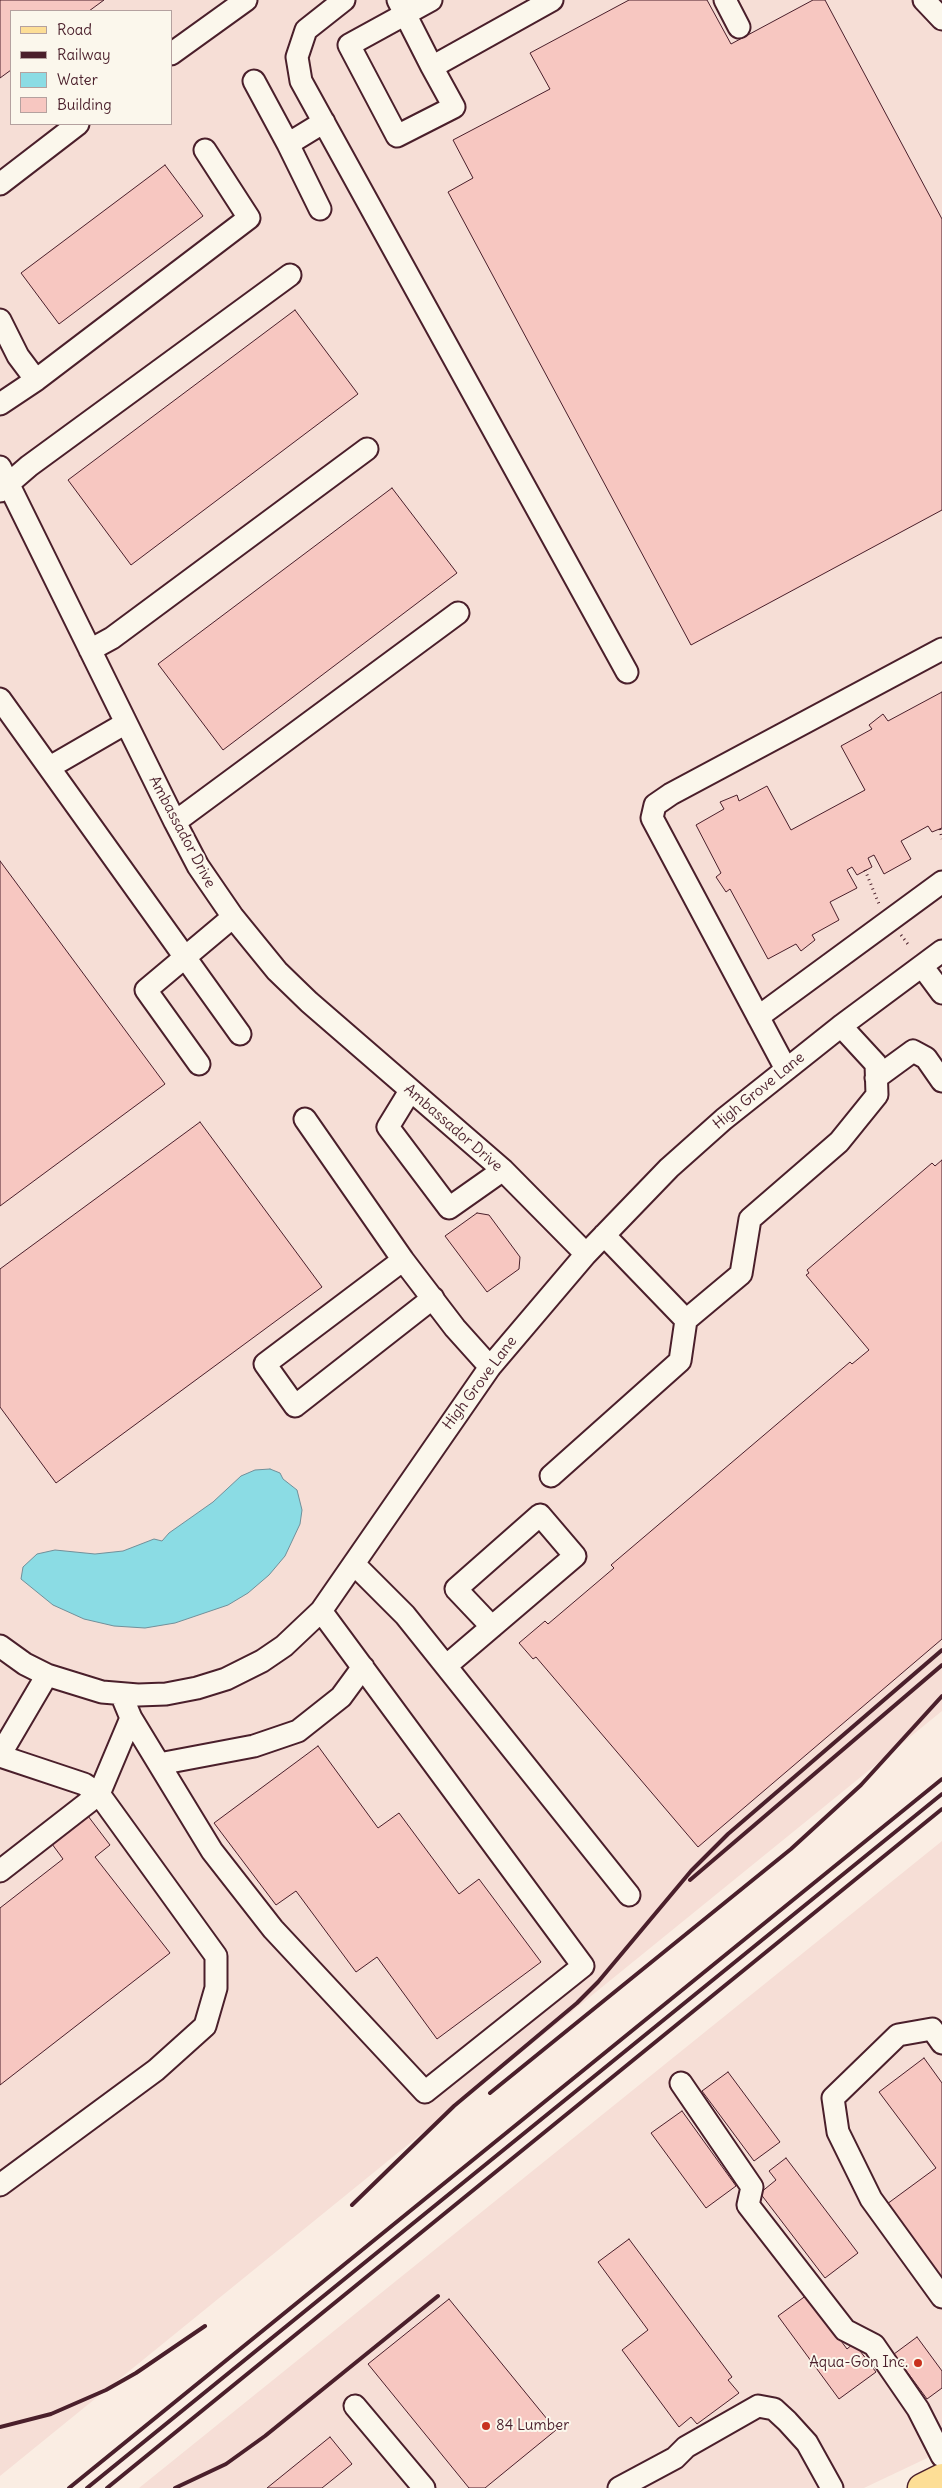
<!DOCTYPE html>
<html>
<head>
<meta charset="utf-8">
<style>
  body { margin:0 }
  #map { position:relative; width:942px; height:2488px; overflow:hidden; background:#faede3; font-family:Delius,sans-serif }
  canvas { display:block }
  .legend { position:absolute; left:10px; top:10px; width:162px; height:115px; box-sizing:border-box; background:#fbf7ec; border:1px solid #b4a19f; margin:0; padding:6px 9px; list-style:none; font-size:15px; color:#4a1f2b }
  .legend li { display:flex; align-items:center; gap:10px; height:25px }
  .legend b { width:25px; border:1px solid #b4a19f }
</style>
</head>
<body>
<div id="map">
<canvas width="942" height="2488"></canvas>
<ul class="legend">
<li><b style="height:6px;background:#fdde96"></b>Road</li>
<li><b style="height:6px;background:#4a1f2b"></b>Railway</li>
<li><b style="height:14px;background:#8bdce4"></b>Water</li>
<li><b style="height:14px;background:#f7c7c1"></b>Building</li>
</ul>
</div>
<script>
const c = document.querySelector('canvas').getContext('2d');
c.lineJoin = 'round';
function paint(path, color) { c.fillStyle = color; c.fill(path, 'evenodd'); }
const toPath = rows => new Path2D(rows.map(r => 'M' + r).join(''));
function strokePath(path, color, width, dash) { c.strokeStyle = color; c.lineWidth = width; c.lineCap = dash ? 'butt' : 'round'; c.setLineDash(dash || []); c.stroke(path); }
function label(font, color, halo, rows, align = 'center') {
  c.font = font + ' Delius,sans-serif'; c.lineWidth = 4; c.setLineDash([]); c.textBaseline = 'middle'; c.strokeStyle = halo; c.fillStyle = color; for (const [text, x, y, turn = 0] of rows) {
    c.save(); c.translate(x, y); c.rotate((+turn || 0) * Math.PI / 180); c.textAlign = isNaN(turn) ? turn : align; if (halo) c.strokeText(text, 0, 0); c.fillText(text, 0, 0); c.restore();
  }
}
paint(toPath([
  [0,0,942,0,942,1711,0,2476],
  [11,11,171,11,171,124,11,124],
  [942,1841,942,2451,864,2488,139,2488]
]), '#f6ded6');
const water = toPath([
  [270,1469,280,1473,283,1479,297,1490,302,1510,300,1524,285,1556,269,1575,248,1593,228,1605,175,1623,145,1628,114,1626,84,1619,53,1605,21,1579,23,1567,37,1554,55,1550,95,1554,123,1551,154,1539,162,1541,169,1533,213,1502,241,1476,255,1470,270,1469]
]);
paint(water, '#8bdce4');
strokePath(water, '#71909a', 1);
const building = toPath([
  [0,0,104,0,89,11,11,11,11,70,0,78,0,0],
  [629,0,707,0,731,44,813,0,825,0,942,219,942,510,691,645,448,192,473,178,453,140,550,89,530,53,629,0],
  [165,165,203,216,59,324,21,273,165,165],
  [295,310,358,394,131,565,68,480,295,310],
  [392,488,457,573,223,750,158,664,392,488],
  [942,692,942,828,932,832,928,826,901,841,911,859,884,874,874,855,868,858,872,867,857,875,852,867,847,870,857,888,830,902,839,920,812,935,815,940,801,951,796,944,768,959,730,889,726,892,716,877,721,873,696,825,724,809,720,802,737,795,739,801,767,786,791,830,865,790,841,746,872,729,869,725,883,714,888,721,942,692],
  [0,861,165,1084,0,1206,0,861],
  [200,1122,322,1287,56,1483,0,1407,0,1269,200,1122],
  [942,1160,942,1639,698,1847,536,1657,533,1659,519,1643,545,1621,548,1624,614,1568,611,1565,850,1362,852,1364,869,1350,806,1275,809,1273,807,1270,932,1163,935,1166,942,1160],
  [477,1213,489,1215,520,1257,519,1269,487,1292,445,1236,477,1213],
  [318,1746,378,1828,399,1813,459,1894,479,1879,541,1962,437,2039,377,1957,356,1972,296,1891,276,1905,214,1823,318,1746],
  [88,1816,110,1845,95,1857,170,1953,0,2085,0,1908,63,1859,52,1844,88,1816],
  [924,2058,942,2083,942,2278,887,2204,936,2168,879,2092,924,2058],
  [728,2072,780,2142,754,2161,702,2091,728,2072],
  [682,2111,736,2186,706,2208,651,2133,682,2111],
  [786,2158,858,2253,825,2278,760,2193,776,2180,769,2171,786,2158],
  [629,2239,732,2377,728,2380,739,2393,697,2424,691,2417,679,2427,622,2350,648,2330,598,2262,629,2239],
  [807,2295,847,2349,854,2343,876,2372,839,2399,778,2316,807,2295],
  [449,2299,556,2430,485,2488,469,2488,368,2364,449,2299],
  [917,2337,942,2371,942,2388,927,2399,894,2354,917,2337],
  [330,2437,352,2464,322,2488,267,2488,330,2437]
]);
paint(building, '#f7c7c1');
strokePath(building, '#4a1f2b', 1);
const minor = toPath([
  [344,0,306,30,297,57,301,81,627,672],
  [398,0,432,67],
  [431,0,349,45,397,136,454,107,432,67,552,0],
  [725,0,739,27],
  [924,0,942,19],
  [171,54,246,0],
  [254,81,288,144,320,209],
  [288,144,324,122],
  [0,184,78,124],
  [0,320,18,356,36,380],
  [0,404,36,380,249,218,205,150],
  [0,467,175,822,198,866,233,917,277,971,309,1002,503,1170,586,1254],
  [0,491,29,466,290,275],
  [90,650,112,638,367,449],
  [0,699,240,1034],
  [50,767,126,723],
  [175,822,458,613],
  [922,966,942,993],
  [758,1017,942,882],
  [199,1064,146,990,233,917],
  [786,1069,652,818,655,805,671,794,942,649],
  [876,1078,913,1051,926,1058,942,1081],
  [410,1091,388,1127,449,1208,503,1170],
  [305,1119,403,1260,455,1328,490,1367],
  [604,1235,686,1320,741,1274,750,1219,839,1142,877,1095,876,1064,841,1026],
  [403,1260,265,1364,295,1406,433,1298],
  [551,1476,680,1361,686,1320],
  [354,1564,405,1615,629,1895],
  [0,1646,25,1664,47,1675,102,1692,138,1695,166,1694,197,1688,226,1679,262,1661,284,1646,321,1611,490,1367,586,1254,669,1168,724,1119,841,1026,942,951],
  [446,1666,575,1556,540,1515,456,1589,492,1627],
  [121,1694,131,1718,212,1851,273,1929,425,2092,583,1966,321,1611],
  [0,1755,47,1675],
  [0,1756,84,1784,99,1794,0,1871],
  [159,1764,254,1746,298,1731,341,1697,363,1667],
  [942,2043,932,2029,898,2035,833,2098,838,2132,871,2199,942,2297],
  [681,2083,752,2187,748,2205,845,2330,874,2345,918,2409,942,2456],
  [0,2185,156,2070,205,2026,216,1988,216,1956,99,1794,131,1718],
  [355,2406,424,2488],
  [619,2488,675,2458,686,2447,758,2406,774,2409,787,2421,807,2443,832,2488]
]);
const major = toPath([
  [922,2488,942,2478]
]);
strokePath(minor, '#4a1f2b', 25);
strokePath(major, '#4a1f2b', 31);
strokePath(toPath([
  [940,829,942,839],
  [865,870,879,904],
  [901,935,910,947]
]), '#4a1f2b', 3, [1, 4]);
strokePath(minor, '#fbf7ec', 21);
strokePath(major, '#fdde96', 28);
strokePath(toPath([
  [690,1880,942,1665],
  [490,2093,791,1849,861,1785,942,1696],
  [352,2205,454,2106,577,2003,598,1982,691,1871,728,1834,942,1650],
  [0,2427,51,2414,106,2390,136,2373,205,2326],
  [69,2488,942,1779],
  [87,2488,942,1794],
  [107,2488,942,1809],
  [175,2488,226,2464,265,2436,438,2296]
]), '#4a1f2b', 4);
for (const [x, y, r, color] of [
  [918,2363,5,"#c8321e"],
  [486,2426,5,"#c8321e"]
]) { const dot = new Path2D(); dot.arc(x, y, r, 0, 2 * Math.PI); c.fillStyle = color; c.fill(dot); strokePath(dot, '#fbf7ec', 2); }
label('15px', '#4a1f2b', '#fbf7ec', [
  ["Ambassador Drive",182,832,62],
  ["High Grove Lane",759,1091,-39],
  ["Ambassador Drive",453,1128,41],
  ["High Grove Lane",480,1383,-53]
]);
label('15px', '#4a1f2b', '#fbf7ec', [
  ["Aqua-Gon Inc.",908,2363],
  ["84 Lumber",496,2426,"left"]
], 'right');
</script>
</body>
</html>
